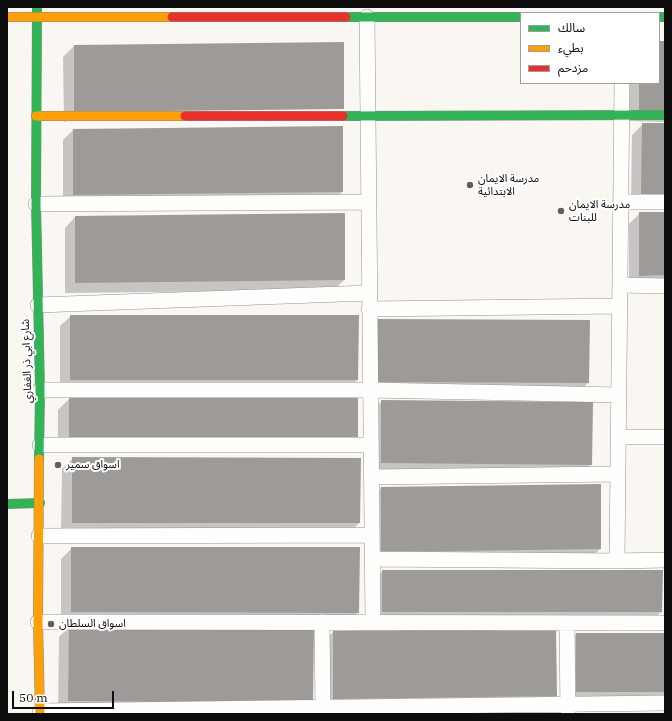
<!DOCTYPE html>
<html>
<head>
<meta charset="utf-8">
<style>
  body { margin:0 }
  #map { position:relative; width:672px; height:721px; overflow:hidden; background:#faf6f2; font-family:"IBM Plex Serif","Noto Sans Arabic",serif }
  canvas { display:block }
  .frame { position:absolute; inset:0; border:8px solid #0d0d0d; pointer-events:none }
  .legend { position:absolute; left:520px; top:12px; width:140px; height:72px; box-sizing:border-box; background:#fff; border:1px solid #9e9e9e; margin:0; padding:5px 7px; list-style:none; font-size:12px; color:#0d0d0d }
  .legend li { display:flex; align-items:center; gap:8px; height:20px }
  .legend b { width:20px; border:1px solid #9e9e9e }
  .scale { position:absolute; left:12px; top:691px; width:102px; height:18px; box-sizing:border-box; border:2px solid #0d0d0d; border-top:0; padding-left:5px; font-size:12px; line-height:14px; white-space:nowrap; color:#0d0d0d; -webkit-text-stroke:3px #fff; paint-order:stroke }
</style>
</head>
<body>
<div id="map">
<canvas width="672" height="721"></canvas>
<div class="frame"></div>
<ul class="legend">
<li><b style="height:5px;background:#30b455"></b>سالك</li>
<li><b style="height:5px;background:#ff9f0a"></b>بطيء</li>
<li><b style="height:5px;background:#e5322d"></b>مزدحم</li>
</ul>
<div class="scale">50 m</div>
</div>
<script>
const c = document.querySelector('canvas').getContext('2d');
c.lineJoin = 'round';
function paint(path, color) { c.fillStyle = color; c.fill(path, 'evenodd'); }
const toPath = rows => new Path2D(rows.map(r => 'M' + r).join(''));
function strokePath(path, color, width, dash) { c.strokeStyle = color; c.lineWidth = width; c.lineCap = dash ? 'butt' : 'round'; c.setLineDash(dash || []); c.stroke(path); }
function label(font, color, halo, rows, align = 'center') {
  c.font = font + ' "IBM Plex Serif","Noto Sans Arabic",serif'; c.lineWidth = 4; c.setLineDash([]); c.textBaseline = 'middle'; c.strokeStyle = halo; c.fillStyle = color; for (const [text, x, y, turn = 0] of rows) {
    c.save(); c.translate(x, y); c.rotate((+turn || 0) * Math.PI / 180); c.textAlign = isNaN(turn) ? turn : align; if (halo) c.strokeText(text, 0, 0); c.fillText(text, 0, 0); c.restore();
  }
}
paint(toPath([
  [659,42,665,42,665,122,629,121,629,83,659,83],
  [343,43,64,122,63,57,74,46],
  [643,124,665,124,665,204,631,204,632,135],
  [73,130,342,192,332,202,63,205,63,140],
  [640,213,665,213,665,286,629,286,629,224],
  [75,217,344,280,334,290,65,293,65,228],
  [71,316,358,316,357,380,347,391,60,390,60,326],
  [379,320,588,383,577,393,367,392,368,330],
  [69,399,357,437,346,447,58,449,58,410],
  [382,401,591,464,580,475,370,473,371,412],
  [73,458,359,523,349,534,61,533,62,469],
  [381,488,600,549,589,560,371,562,370,499],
  [72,548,358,612,348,623,61,622,61,559],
  [383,571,661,612,651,623,372,623,372,582],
  [70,626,312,703,58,712,59,637],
  [555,630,556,696,545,706,323,709,322,643,333,632],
  [576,634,665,634,665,703,565,703,566,645]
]), '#0003');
paint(toPath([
  [659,41,665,41,665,111,639,111,639,83,659,83],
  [344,42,344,109,74,112,74,45],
  [642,123,665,123,665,194,641,194],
  [343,126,343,192,73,195,73,129],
  [639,212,665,212,665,275,639,276],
  [345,213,345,280,75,283,75,216],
  [70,315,359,315,358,380,70,380],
  [378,319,590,320,589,383,377,382],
  [358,397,358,437,69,439,69,398],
  [381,400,593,402,592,465,381,463],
  [72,457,361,458,360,523,72,523],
  [601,484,601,549,381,552,381,487],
  [71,547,360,547,359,613,71,612],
  [382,570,663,570,662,612,382,612],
  [69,625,314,627,313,703,68,701],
  [556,629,557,696,333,699,333,631],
  [576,633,665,633,665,692,576,692]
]), '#9e9a98');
const street = toPath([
  [367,17,373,622],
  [621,202,665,202],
  [36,204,368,202],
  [620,285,665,286],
  [38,305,369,293],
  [369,309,620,306],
  [40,390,370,390,619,395],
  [618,437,665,437],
  [40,445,371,445],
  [371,477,618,474],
  [39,536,372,535],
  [372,559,617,561,665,560],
  [617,561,622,83],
  [38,622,665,623],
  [322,622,323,714],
  [567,623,568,714],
  [40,711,665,703]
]);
const fast = toPath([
  [37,7,36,204,40,390,39,459],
  [346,17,521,17],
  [659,17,665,17],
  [343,116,665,115],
  [7,504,40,503]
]);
const slow = toPath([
  [7,17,172,17],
  [36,116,185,116],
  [39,459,38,622,40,714]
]);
const jam = toPath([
  [172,17,346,17],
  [185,116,343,116]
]);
strokePath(street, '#949290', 16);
strokePath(fast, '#8a8987', 10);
strokePath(slow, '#8a8987', 10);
strokePath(jam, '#8a8987', 10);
strokePath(street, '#fefefd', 15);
strokePath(fast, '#30b455', 9);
strokePath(slow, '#ff9f0a', 9);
strokePath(jam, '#e5322d', 9);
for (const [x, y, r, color] of [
  [470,185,4,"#605f5d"],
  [561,211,4,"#605f5d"],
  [58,465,4,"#605f5d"],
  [51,624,4,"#605f5d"]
]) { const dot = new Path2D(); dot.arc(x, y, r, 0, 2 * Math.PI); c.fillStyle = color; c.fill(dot); strokePath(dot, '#fff', 1.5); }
label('11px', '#0d0d0d', '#fff', [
  ["مدرسة الايمان",478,179],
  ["الابتدائية",478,192],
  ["مدرسة الايمان",569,205],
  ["للبنات",569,218],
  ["اسواق سمير",66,465],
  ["اسواق السلطان",59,624]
], 'left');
label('11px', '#0d0d0d', '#fff', [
  ["شارع ابي ذر الغفاري",27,361,-92]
]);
</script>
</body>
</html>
